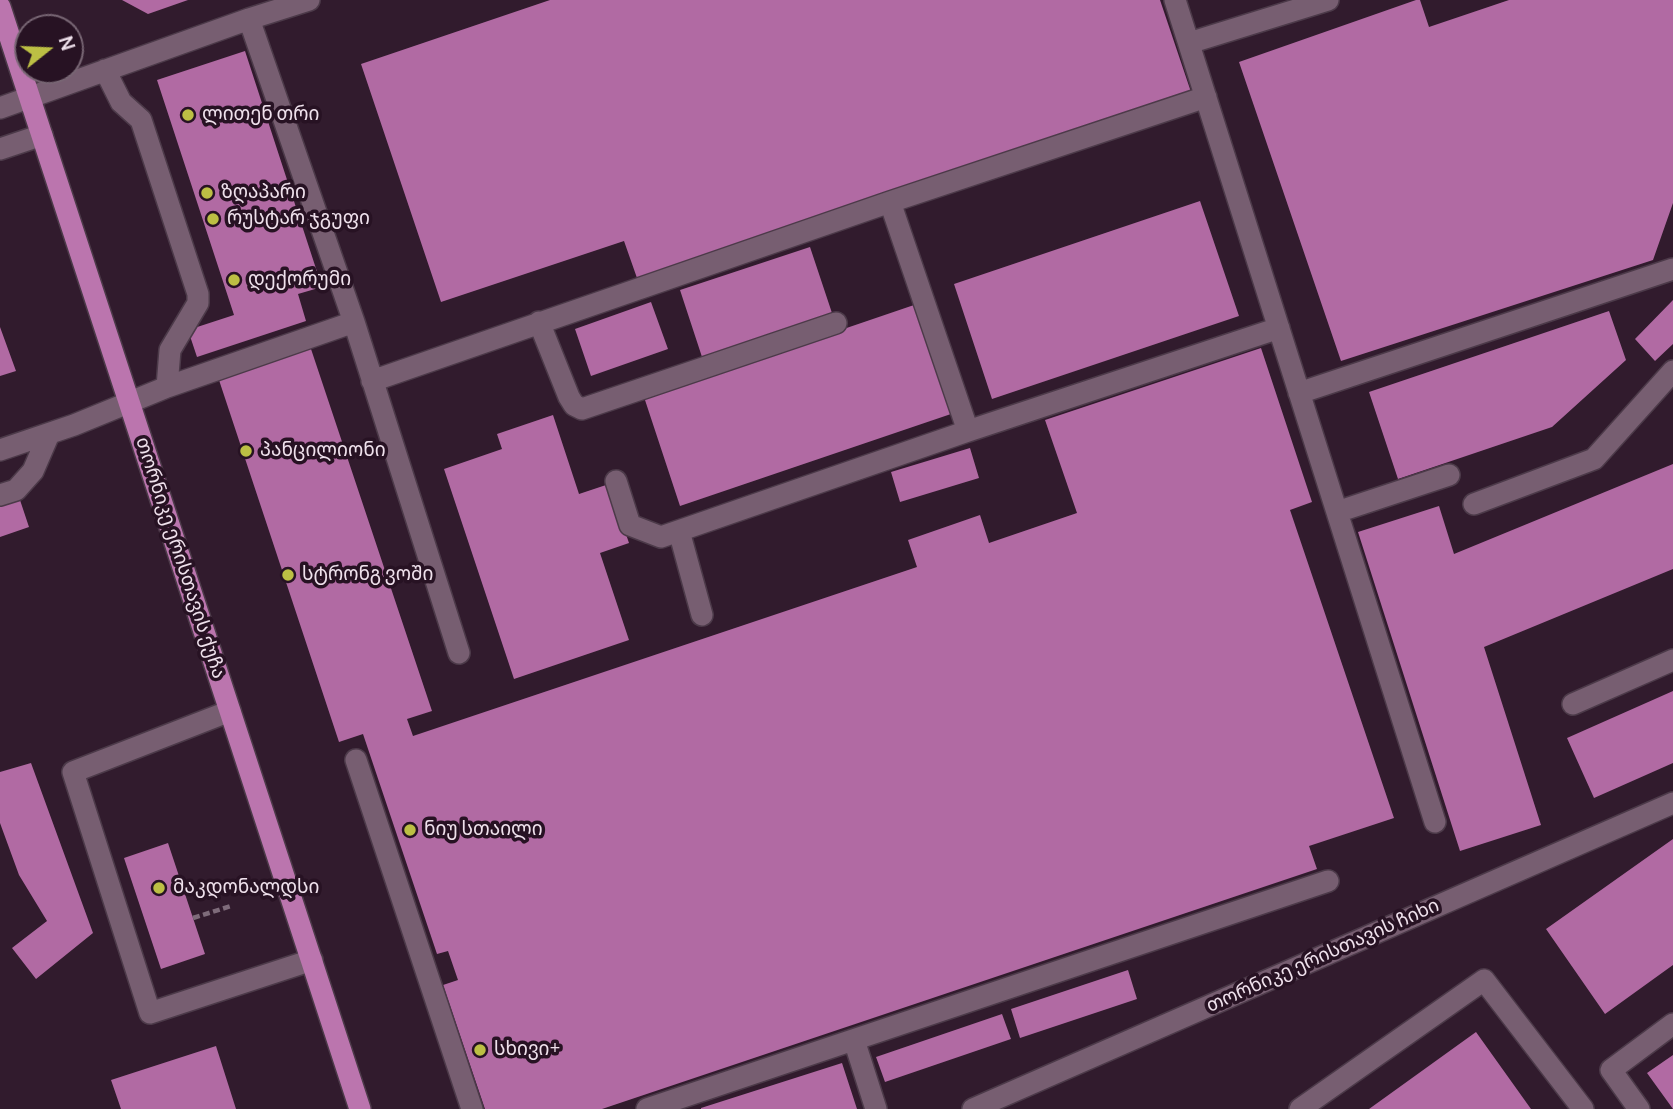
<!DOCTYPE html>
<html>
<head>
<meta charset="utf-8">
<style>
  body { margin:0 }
  #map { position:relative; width:1673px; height:1109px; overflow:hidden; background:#311b2d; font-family:Manrope,sans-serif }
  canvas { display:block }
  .north { position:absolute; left:14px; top:14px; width:70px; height:70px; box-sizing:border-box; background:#271223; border:2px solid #776573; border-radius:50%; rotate:72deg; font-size:19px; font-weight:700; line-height:28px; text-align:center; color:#efe1ec }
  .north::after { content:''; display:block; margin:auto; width:24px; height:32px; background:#bcbf44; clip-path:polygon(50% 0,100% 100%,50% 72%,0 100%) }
</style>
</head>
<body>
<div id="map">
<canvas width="1673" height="1109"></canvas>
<div class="north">N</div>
</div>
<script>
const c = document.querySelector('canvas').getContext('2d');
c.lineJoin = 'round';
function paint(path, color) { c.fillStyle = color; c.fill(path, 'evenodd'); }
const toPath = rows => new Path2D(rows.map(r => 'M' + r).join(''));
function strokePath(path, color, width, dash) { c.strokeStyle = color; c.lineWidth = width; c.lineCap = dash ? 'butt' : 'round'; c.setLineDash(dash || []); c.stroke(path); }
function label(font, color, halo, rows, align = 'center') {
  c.font = font + ' Manrope,"Noto Sans Georgian",sans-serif'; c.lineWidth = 7; c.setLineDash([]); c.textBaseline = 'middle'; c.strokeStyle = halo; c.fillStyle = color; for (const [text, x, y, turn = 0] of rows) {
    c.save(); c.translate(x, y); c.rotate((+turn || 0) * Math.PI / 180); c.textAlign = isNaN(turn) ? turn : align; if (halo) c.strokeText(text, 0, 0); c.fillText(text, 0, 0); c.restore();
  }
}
paint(toPath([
  [122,0,188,0,148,14],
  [550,0,1160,0,1191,92,637,278,624,241,441,302,361,64],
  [1416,0,1420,0,1429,27,1509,0,1673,0,1673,203,1653,260,1341,361,1239,62],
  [245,51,322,287,298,294,306,321,197,357,188,330,234,315,157,80],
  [1200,201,1239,316,992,399,954,284],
  [810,247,832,313,702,357,680,290],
  [1673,300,1673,344,1655,361,1635,339],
  [651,302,668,349,591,376,575,329],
  [914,305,951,414,680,506,644,397],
  [1609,311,1626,360,1552,427,1398,479,1369,392],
  [0,327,16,371,0,376],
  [309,343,432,711,407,719,413,736,917,567,908,540,980,515,989,543,1077,513,1045,420,1261,348,1312,502,1290,510,1394,818,1309,846,1317,869,602,1109,485,1109,443,985,458,980,448,951,437,954,363,734,339,742,217,374],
  [553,415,579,494,609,484,629,543,600,553,629,640,514,679,444,469,502,449,497,434],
  [970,448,979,478,900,502,891,472],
  [1673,464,1673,569,1484,647,1541,825,1460,851,1358,532,1439,506,1454,554],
  [14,482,29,527,0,537,0,486],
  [1673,691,1673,763,1594,798,1567,738],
  [31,763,93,933,36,979,12,948,47,921,19,875,0,823,0,772],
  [1673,839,1673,965,1605,1014,1546,929],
  [168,843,205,954,161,969,124,858],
  [1128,970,1137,999,1020,1038,1011,1009],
  [1002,1014,1011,1039,885,1082,876,1057],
  [1476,1032,1531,1109,1369,1109],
  [216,1046,236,1109,121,1109,111,1080],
  [1673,1055,1673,1109,1647,1073],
  [842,1063,857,1109,701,1109,701,1108]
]), '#b16aa3');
const minor = toPath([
  [1175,0,1435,822],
  [1189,43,1328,0],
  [105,70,121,102,141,120,198,294,198,303,170,350,167,387],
  [0,108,249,19,309,0],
  [0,149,42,135],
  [890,202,968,431,1279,328],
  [354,322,459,653],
  [539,322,569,397,574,405,582,409,836,323],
  [372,381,890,202,1206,97],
  [1299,393,1673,269],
  [0,450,74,425,167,387,354,322,249,19],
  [616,481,630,525,661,537,968,431],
  [0,495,16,490,33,471,49,434],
  [1474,504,1594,459,1673,371],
  [1337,512,1449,475],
  [679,531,702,615],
  [1573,704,1673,660],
  [230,711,73,772,150,1013,312,960],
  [356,760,472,1109],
  [854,1040,876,1109],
  [647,1109,1328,881],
  [973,1109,1673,803],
  [1300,1109,1484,980,1583,1109],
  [1639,1109,1611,1070,1673,1024]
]);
const major = toPath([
  [0,7,360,1109]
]);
strokePath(minor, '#4c3a49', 24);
strokePath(major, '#4c3a49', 24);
strokePath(toPath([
  [193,918,231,906]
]), '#7e6b7a', 4.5, [7, 3.5]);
strokePath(minor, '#775e71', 21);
strokePath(major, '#bb75ae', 21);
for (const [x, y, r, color] of [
  [188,115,7,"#bcbf44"],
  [207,193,7,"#bcbf44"],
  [213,219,7,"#bcbf44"],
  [234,280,7,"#bcbf44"],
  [246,451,7,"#bcbf44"],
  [288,575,7,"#bcbf44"],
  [410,830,7,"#bcbf44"],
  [159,888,7,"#bcbf44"],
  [480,1050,7,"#bcbf44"]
]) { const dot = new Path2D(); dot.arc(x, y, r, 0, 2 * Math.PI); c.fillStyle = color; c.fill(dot); strokePath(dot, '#271223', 2.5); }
label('19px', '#efe1ec', '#271223', [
  ["ლითენ თრი",202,115],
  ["ზღაპარი",221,193],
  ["რუსტარ ჯგუფი",227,219],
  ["დექორუმი",248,280],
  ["პანცილიონი",260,451],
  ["სტრონგ ვოში",302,575],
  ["ნიუ სთაილი",424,830],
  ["მაკდონალდსი",173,888],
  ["სხივი+",494,1050]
], 'left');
label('19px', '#efe1ec', '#271223', [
  ["თორნიკე ერისთავის ქუჩა",180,558,72],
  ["თორნიკე ერისთავის ჩიხი",1323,956,-24]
]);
</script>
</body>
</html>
